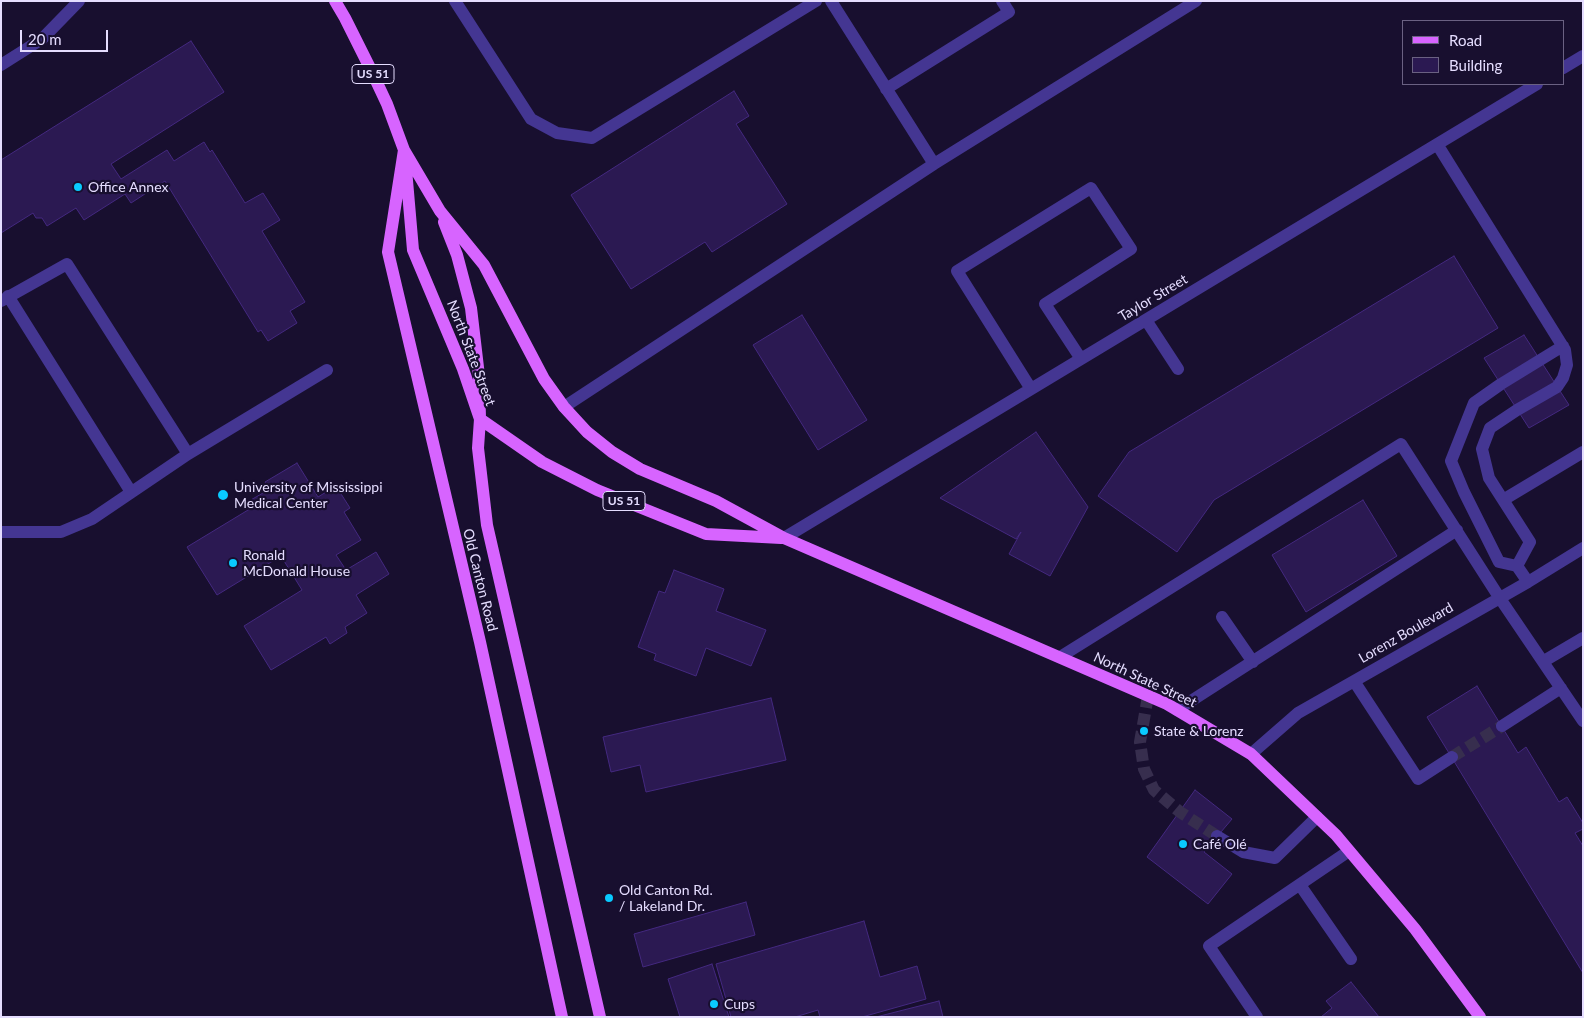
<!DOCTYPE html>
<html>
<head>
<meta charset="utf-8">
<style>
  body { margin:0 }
  #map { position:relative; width:1584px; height:1018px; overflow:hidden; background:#180f2f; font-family:Lato,sans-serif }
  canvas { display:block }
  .frame { position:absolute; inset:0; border:2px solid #e5ddff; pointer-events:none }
  .legend { position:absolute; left:1402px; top:20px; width:162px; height:65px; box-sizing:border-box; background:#180f2f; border:1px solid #6a6182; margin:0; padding:6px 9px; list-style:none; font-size:15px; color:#e5ddff }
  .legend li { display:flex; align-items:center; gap:10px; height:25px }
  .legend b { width:25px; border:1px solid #6a6182 }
  .scale { position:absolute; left:20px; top:30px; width:88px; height:22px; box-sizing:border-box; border:2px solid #e5ddff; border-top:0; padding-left:6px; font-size:15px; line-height:18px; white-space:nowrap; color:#e5ddff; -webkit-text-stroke:4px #180f2f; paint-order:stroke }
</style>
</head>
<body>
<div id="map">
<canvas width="1584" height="1018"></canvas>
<div class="frame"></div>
<ul class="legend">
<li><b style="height:6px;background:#d764ff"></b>Road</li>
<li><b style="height:14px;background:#2b1952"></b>Building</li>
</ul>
<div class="scale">20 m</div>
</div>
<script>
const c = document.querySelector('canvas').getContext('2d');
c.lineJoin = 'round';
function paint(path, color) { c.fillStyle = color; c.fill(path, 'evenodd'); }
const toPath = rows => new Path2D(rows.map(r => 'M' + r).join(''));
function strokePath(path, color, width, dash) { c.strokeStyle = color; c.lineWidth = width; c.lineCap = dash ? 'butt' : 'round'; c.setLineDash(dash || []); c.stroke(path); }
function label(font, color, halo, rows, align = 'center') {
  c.font = font + ' Lato,sans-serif'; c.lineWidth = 4.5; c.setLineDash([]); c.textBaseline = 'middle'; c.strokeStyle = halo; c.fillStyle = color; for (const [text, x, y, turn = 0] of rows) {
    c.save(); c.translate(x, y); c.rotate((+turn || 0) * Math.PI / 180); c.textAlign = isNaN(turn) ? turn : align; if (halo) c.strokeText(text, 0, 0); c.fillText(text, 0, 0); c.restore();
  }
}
const building = toPath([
  [191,41,224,92,111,164,121,179,167,150,174,161,204,142,210,152,212,150,245,203,263,193,280,220,262,231,305,302,290,311,297,323,268,341,261,330,258,332,165,181,131,203,125,194,84,220,76,208,47,226,42,218,36,218,33,213,1,233,1,160,191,41],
  [734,91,749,116,736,124,787,204,712,252,705,242,631,289,571,195,734,91],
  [1454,256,1498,328,1214,500,1177,552,1098,496,1129,452,1454,256],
  [802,315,867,420,818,450,753,345,802,315],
  [1524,335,1569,405,1529,428,1484,358,1524,335],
  [1036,432,1088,507,1050,576,1009,554,1021,532,1016,539,940,498,1036,432],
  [297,463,318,497,336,486,350,508,344,512,361,540,336,555,346,570,376,552,389,574,356,595,367,613,345,627,347,633,330,644,326,637,271,670,244,626,302,590,281,556,217,595,187,547,253,507,249,501,270,489,265,482,297,463],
  [1363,500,1397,556,1306,612,1272,555,1363,500],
  [674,570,724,589,716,611,766,630,751,666,706,648,696,676,654,660,656,654,638,647,659,591,665,593,674,570],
  [1477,686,1518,753,1526,747,1559,802,1567,797,1583,823,1583,829,1575,833,1583,846,1583,973,1427,717,1477,686],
  [771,698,786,760,646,792,640,765,611,772,603,737,771,698],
  [1195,790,1232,819,1204,852,1232,874,1208,904,1147,857,1195,790],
  [746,902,755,935,643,967,634,934,746,902],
  [864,921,880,977,917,966,926,999,862,1017,820,1017,818,1010,795,1017,731,1017,716,964,864,921],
  [712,964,729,1017,680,1017,668,979,712,964],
  [1351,982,1379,1017,1321,1017,1332,1008,1326,1001,1351,982],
  [939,1001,943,1017,876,1017,939,1001]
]);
paint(building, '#2b1952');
strokePath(building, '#442980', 1);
strokePath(toPath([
  [1148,696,1140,742,1144,769,1154,790,1180,812,1217,836],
  [1452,757,1502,726]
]), '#372e4e', 12, [12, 6]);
strokePath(toPath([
  [455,1,531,119,557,133,592,138,816,1],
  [831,1,934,164],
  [1,65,42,39,79,1],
  [1563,68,1583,56],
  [886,89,1009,12,1002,1],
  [1437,144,1565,350,1567,365,1563,378,1557,387,1517,410,1490,428,1482,449,1489,478,1530,542,1517,566,1528,582],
  [8,296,131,492],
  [1,301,67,264,188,454,92,519,61,532,1,532],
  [1146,320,1178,369],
  [1031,389,957,271,1091,188,1131,249,1045,304,1081,359],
  [564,407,934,164,1196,1],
  [188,454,327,370],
  [1503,500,1583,452],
  [784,538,1537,84],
  [1517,566,1499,562,1464,492,1451,461,1474,403,1501,384,1563,346],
  [1222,617,1253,662],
  [1060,657,1401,444,1499,597,1583,721],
  [1544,661,1583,638],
  [1354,681,1418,779,1452,757],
  [1177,710,1457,530],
  [1502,726,1561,688],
  [1251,754,1298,713,1528,582,1583,548],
  [1217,836,1243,852,1275,858,1317,817],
  [1300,885,1351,959],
  [1257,1017,1209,946,1349,851]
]), '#443692', 12);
strokePath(toPath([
  [335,1,345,18,371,70,387,104,404,150,440,211,484,265,544,379,564,407,587,432,612,452,640,469,716,501,784,538,1167,704,1251,754,1336,835,1415,929,1480,1017],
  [404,150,388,252,480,642,562,1017],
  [406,169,413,250,463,369,480,419,542,462,597,490,706,534,781,538],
  [444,222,457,255,471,308,479,376,480,419,478,448,487,525,600,1017]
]), '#d764ff', 12);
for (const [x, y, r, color] of [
  [78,187,5,"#09caff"],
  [223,495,6,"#09caff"],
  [233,563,5,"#09caff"],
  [1144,731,5,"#09caff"],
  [1183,844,5,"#09caff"],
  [609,898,5,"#09caff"],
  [714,1004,5,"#09caff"]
]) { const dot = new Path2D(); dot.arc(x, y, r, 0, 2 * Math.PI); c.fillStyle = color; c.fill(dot); strokePath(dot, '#180f2f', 2); }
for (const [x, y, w] of [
  [373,74,42],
  [624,501,42]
]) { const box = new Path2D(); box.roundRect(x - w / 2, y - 9.5, w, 19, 4); c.fillStyle = '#180f2f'; c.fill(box); strokePath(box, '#e5ddff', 1); }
label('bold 12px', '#e5ddff', null, [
  ["US 51",373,74],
  ["US 51",624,501]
]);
label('14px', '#e5ddff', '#180f2f', [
  ["Office Annex",88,187],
  ["University of Mississippi",234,487],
  ["Medical Center",234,503],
  ["Ronald",243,555],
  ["McDonald House",243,571],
  ["State & Lorenz",1154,731],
  ["Café Olé",1193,844],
  ["Old Canton Rd.",619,890],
  ["/ Lakeland Dr.",619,906],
  ["Cups",724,1004]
], 'left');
label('14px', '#e5ddff', '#180f2f', [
  ["Taylor Street",1153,298,-31],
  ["North State Street",471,353,69],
  ["Old Canton Road",480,580,76],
  ["Lorenz Boulevard",1406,633,-30],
  ["North State Street",1145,680,25]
]);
</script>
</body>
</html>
